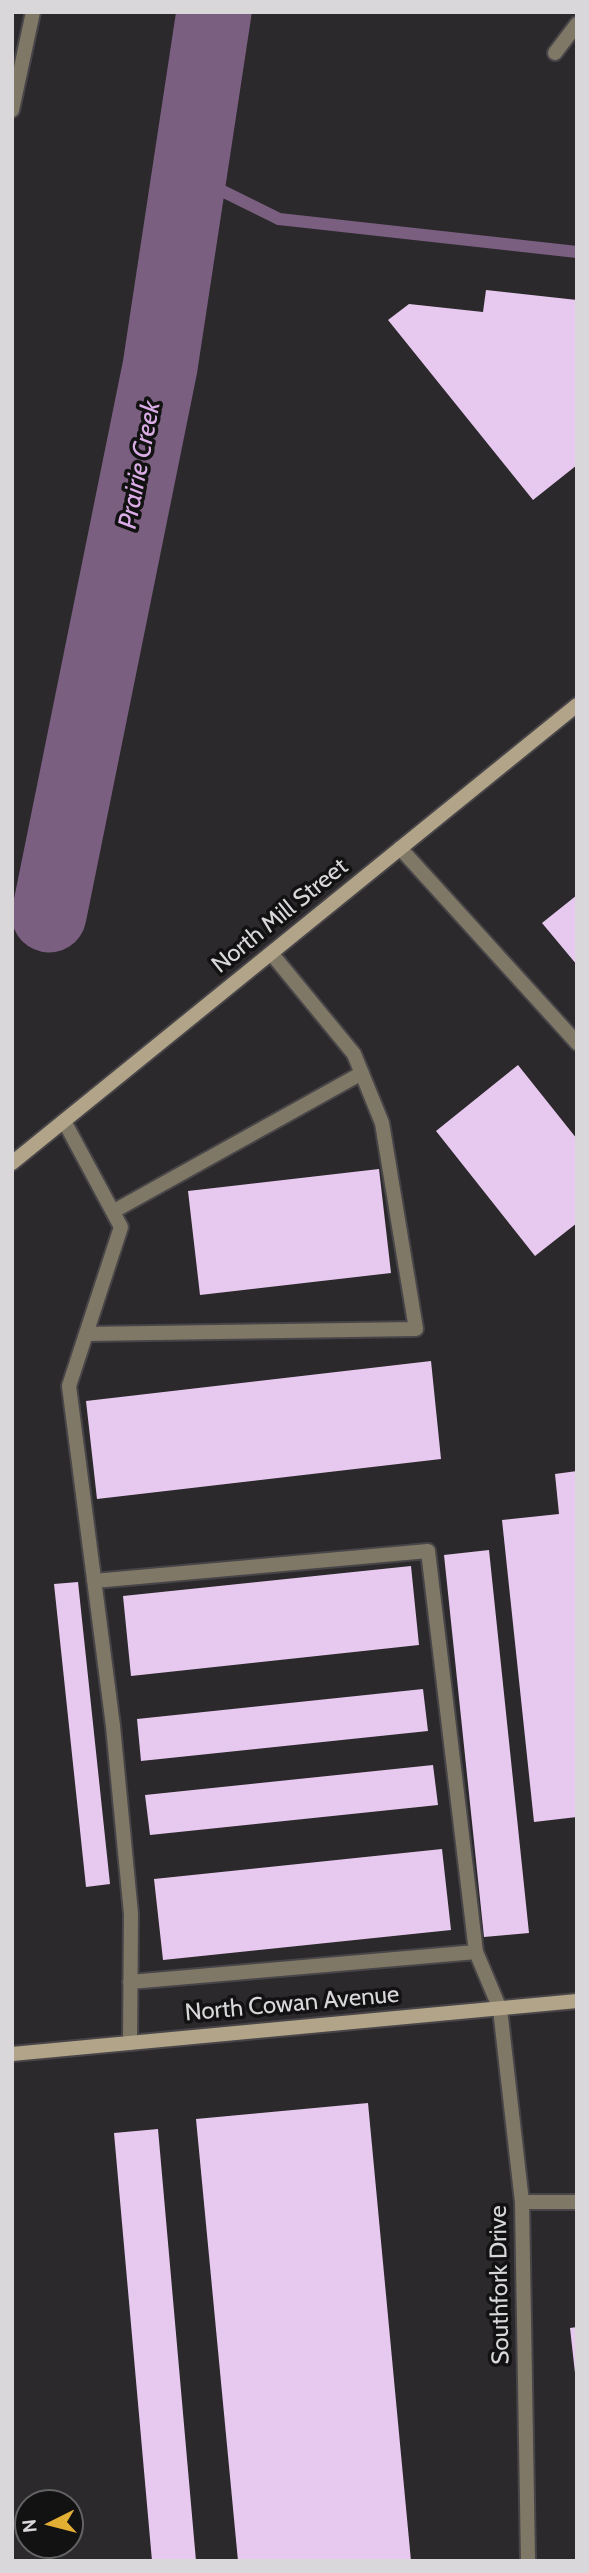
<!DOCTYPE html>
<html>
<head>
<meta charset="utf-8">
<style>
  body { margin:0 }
  #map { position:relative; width:589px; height:2573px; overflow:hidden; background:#2c292c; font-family:Cabin,sans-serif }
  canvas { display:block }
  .frame { position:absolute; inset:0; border:14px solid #d9d7da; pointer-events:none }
  .north { position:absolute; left:14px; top:2489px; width:70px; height:70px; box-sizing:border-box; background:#131213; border:2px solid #626163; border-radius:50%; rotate:264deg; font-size:19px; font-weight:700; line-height:28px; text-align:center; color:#d9d7da }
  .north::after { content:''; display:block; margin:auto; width:24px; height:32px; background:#e2af34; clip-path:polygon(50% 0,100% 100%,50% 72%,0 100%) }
</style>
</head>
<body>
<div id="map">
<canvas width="589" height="2573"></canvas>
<div class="frame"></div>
<div class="north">N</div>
</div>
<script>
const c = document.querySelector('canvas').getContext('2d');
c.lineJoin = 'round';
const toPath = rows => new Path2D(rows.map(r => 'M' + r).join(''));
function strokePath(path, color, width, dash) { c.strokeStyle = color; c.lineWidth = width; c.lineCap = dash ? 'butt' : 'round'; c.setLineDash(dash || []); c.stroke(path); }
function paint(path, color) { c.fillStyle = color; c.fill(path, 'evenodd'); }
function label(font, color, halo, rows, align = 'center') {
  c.font = font + ' Cabin,sans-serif'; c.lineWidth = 7; c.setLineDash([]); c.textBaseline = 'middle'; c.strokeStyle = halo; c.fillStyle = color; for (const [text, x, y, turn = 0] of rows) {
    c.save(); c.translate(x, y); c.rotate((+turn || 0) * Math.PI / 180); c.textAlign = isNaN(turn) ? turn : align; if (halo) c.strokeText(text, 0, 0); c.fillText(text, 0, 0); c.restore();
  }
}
strokePath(toPath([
  [190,175,279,219,577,252]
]), '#7a5f81', 12);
strokePath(toPath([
  [49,915,160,367,214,12]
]), '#7a5f81', 75);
paint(toPath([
  [486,290,577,300,577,465,533,500,388,320,409,304,483,312],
  [577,895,577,965,542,923],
  [518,1065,577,1139,577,1223,535,1256,436,1131],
  [379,1169,391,1273,200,1295,188,1191],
  [431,1361,441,1459,97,1499,86,1401],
  [577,1471,577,1817,534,1822,502,1520,559,1514,555,1474],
  [489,1550,529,1933,484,1937,444,1555],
  [411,1566,419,1645,131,1676,123,1596],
  [78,1582,110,1884,86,1887,54,1584],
  [423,1689,428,1731,141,1761,137,1719],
  [433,1765,438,1805,150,1835,145,1795],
  [442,1849,451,1930,163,1960,154,1879],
  [368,2103,411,2561,238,2561,196,2119],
  [158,2129,196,2561,152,2561,114,2133],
  [577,2327,577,2373,575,2373,570,2328]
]), '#e7c9ef');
const lane = toPath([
  [555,53,577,24],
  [12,110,33,12],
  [400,848,577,1043],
  [64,1121,121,1227,69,1386,113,1726,131,1914,130,2043],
  [114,1211,362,1073],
  [86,1334,416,1329,382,1123,354,1054,271,953],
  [94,1581,428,1551,476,1952,500,2009],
  [130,1982,476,1952],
  [522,2202,577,2202]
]);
const street = toPath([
  [500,2009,522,2202,528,2561]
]);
const secondary = toPath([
  [12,1163,577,705],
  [12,2054,577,2001]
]);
strokePath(lane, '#484548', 18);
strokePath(street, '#484548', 18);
strokePath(secondary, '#484548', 18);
strokePath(lane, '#807866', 14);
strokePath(street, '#807866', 14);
strokePath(secondary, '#b2a488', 14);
label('24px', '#d9d7da', '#131213', [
  ["North Mill Street",280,916,-39],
  ["North Cowan Avenue",292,2004,-5],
  ["Southfork Drive",500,2285,-91]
]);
label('italic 26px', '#daade6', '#131213', [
  ["Prairie Creek",140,465,-79]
]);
</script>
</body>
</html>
